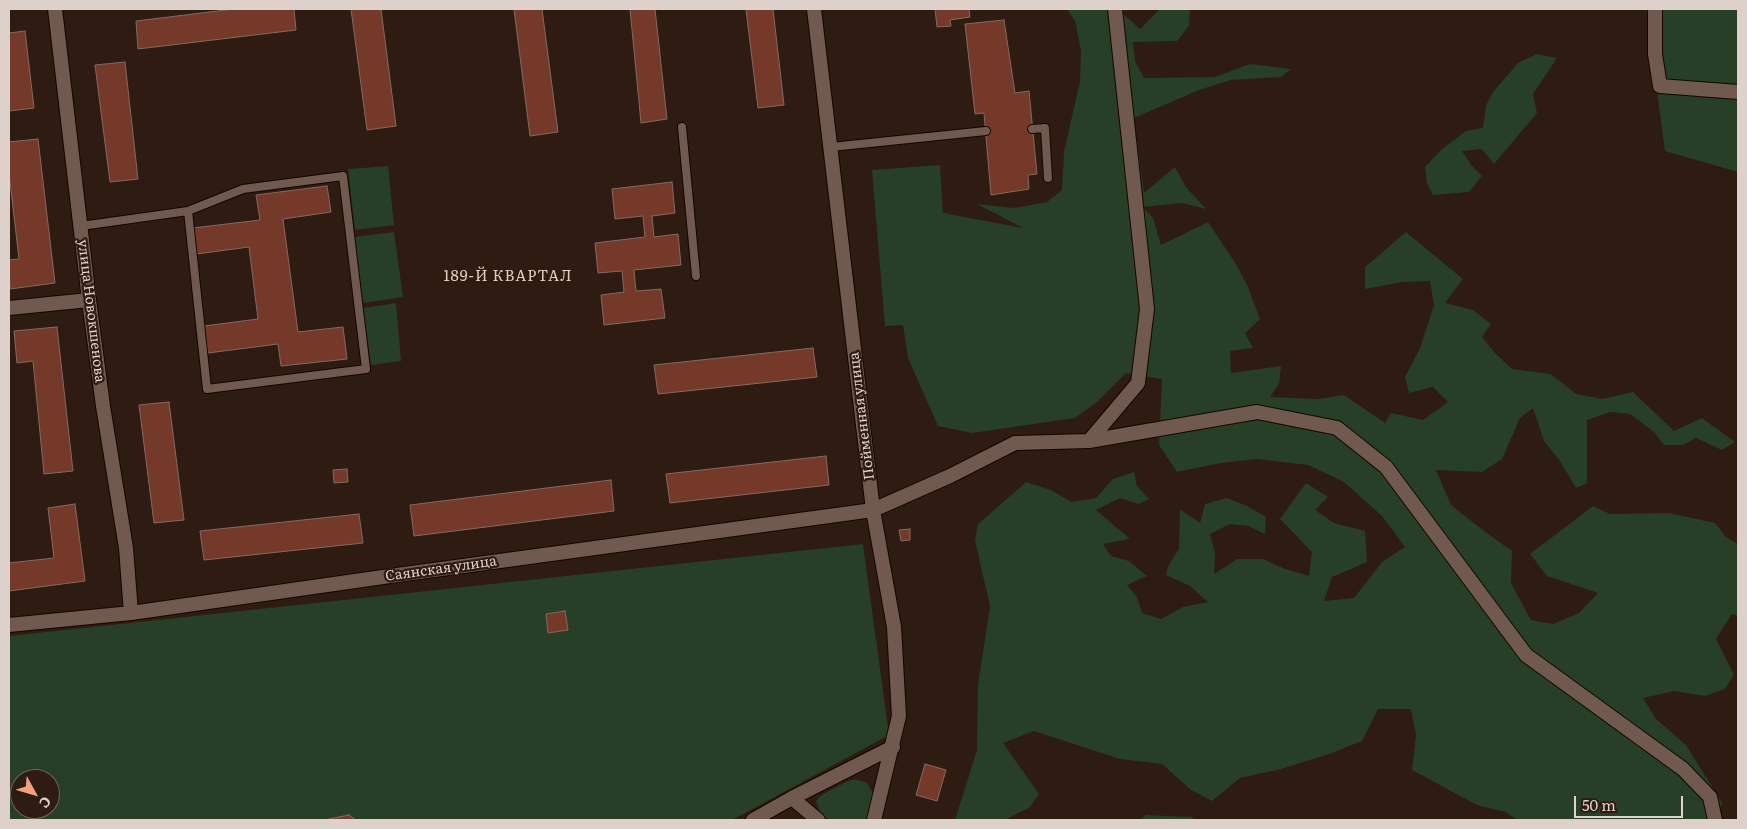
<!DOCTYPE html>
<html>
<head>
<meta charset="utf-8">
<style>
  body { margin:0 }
  #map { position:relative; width:1747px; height:829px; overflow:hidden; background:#2e1b11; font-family:Literata,serif }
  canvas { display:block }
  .frame { position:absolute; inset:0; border:10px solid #ded0ca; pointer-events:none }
  .north { position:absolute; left:10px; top:769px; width:50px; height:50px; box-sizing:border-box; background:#2e1b11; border:1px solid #74635b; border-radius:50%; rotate:129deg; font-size:14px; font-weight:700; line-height:20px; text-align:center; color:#ded0ca }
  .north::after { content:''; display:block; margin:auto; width:18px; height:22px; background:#f1a17d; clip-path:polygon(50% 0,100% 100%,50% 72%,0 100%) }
  .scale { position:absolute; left:1574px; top:796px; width:109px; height:22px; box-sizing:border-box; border:2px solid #ded0ca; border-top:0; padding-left:6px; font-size:15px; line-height:18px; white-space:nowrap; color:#ded0ca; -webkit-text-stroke:4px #2e1b11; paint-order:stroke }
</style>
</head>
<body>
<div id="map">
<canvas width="1747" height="829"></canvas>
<div class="frame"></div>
<div class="north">С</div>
<div class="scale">50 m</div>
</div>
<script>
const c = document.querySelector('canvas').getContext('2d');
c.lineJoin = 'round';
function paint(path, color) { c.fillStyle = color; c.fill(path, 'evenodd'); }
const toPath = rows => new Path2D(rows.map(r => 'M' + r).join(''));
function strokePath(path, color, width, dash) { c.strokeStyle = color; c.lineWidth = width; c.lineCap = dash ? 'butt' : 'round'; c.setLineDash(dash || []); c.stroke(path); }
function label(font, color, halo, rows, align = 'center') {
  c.font = font + ' Literata,serif'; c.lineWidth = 4.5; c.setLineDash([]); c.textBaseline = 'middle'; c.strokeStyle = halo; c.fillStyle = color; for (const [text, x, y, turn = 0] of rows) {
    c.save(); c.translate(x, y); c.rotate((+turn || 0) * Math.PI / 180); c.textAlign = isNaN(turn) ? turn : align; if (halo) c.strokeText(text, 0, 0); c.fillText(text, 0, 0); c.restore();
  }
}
paint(toPath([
  [1067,9,1124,9,1123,14,1140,29,1160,9,1190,9,1189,26,1177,41,1133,42,1135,61,1144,78,1215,77,1250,64,1291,69,1281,77,1231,80,1199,90,1134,118,1144,193,1175,167,1186,187,1206,209,1182,203,1143,207,1153,218,1161,245,1208,222,1236,264,1248,287,1260,319,1245,333,1253,348,1230,351,1231,373,1281,366,1279,384,1270,397,1318,399,1344,395,1385,423,1391,413,1423,420,1448,402,1433,387,1409,393,1405,377,1420,348,1434,305,1430,281,1402,282,1365,289,1365,267,1406,232,1463,279,1445,303,1473,310,1491,324,1482,337,1494,352,1512,369,1551,374,1576,394,1602,399,1633,392,1674,431,1702,418,1735,442,1722,450,1696,438,1683,445,1664,445,1654,432,1630,414,1610,412,1587,420,1587,483,1576,488,1560,461,1544,441,1533,408,1520,418,1502,459,1482,472,1436,470,1451,505,1484,531,1512,551,1511,583,1531,620,1553,624,1579,613,1598,593,1547,576,1530,554,1593,506,1610,514,1669,513,1715,523,1726,537,1738,544,1738,616,1732,614,1716,639,1734,675,1725,689,1705,696,1674,691,1643,698,1656,719,1686,745,1722,803,1716,820,1517,820,1506,812,1477,805,1412,770,1416,736,1411,709,1378,709,1362,741,1329,754,1281,769,1240,778,1212,801,1191,790,1162,764,1120,759,1034,731,1003,743,1039,794,1029,808,1004,820,955,820,977,750,978,685,990,606,975,541,978,524,1026,482,1051,490,1071,502,1096,498,1113,479,1134,472,1137,486,1149,499,1139,504,1120,498,1096,510,1130,539,1103,544,1111,556,1129,561,1147,576,1127,585,1137,597,1142,613,1161,619,1183,607,1208,602,1190,586,1166,575,1168,566,1179,549,1180,509,1200,523,1205,504,1227,498,1247,506,1266,517,1265,534,1248,526,1230,524,1210,534,1215,553,1214,574,1237,559,1263,559,1285,569,1309,576,1312,552,1280,519,1306,483,1328,497,1315,510,1334,523,1365,531,1367,562,1332,577,1324,601,1354,598,1382,562,1405,547,1382,516,1344,482,1308,465,1257,459,1221,463,1177,472,1159,445,1162,379,1126,373,1097,402,1075,418,972,433,938,426,908,358,903,325,885,326,872,170,940,165,943,213,1023,228,977,204,1014,208,1047,202,1062,190,1064,152,1080,81,1081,51,1075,21],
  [1646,9,1738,9,1738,172,1665,151],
  [1537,54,1557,58,1533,94,1537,113,1494,164,1482,149,1462,151,1472,166,1482,176,1469,192,1433,195,1427,184,1425,167,1442,149,1466,131,1483,128,1486,105,1493,92,1518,63],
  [388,166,394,225,355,230,348,169],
  [394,232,403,297,363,303,354,237],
  [396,303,401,361,371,365,363,308],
  [863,544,889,735,732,820,9,820,9,636],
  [20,779,50,779,50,809,20,809],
  [855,779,867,783,873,793,868,820,829,820,820,812,816,801,819,797,825,793,848,781],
  [1146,815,1192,817,1195,820,1140,820]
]), '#263f26');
const building = toPath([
  [234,9,294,9,296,30,138,49,136,21,234,9],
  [351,9,381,9,396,126,367,130,351,9],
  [514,9,542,9,558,132,530,136,514,9],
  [630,9,655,9,667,119,641,123,630,9],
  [746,9,773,9,784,105,758,108,746,9],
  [935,9,969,9,970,17,950,20,951,26,937,27,935,9],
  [1004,20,1015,93,1029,91,1037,174,1028,175,1029,189,991,195,984,113,975,114,965,24,1004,20],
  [25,31,34,108,9,111,9,33,25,31],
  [125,62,138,179,110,182,95,65,125,62],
  [38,139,55,283,10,289,9,260,19,259,9,173,9,142,38,139],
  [672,182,675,213,652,216,654,237,678,234,681,265,634,270,636,291,661,289,665,318,604,325,601,295,624,292,622,271,598,273,595,243,645,237,643,216,615,219,612,189,672,182],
  [327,186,331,212,283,219,298,332,343,327,347,359,281,366,278,344,208,353,204,326,258,319,249,247,196,254,193,228,260,220,256,195,327,186],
  [57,327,73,471,44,474,33,361,17,363,14,331,57,327],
  [813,348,817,377,658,394,654,365,813,348],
  [169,402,184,520,154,523,139,405,169,402],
  [826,456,829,485,670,503,666,474,826,456],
  [347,469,348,482,334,483,333,470,347,469],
  [611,480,614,511,414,536,410,505,611,480],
  [75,504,85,581,9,591,9,563,54,558,48,508,75,504],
  [359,514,363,543,204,560,200,531,359,514],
  [910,529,910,540,901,541,899,530,910,529],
  [565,611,568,630,548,633,546,614,565,611],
  [925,764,946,770,937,801,916,795,925,764],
  [349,815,356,820,324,820,349,815]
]);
paint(building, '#75392a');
strokePath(building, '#846a63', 1);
const service = toPath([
  [682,127,696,276],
  [1032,129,1045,128,1048,178],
  [831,147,986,131],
  [81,226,188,211,243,189,343,176,366,369,207,389,188,211]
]);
const minor = toPath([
  [55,9,89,300,103,406,126,548,131,613],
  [814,9,873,510,894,627,899,716,874,820],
  [1655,9,1655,54,1660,86,1738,92],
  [9,308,89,300],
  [1089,441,1257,412,1337,428,1386,467,1526,655,1683,769,1710,797,1715,820],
  [9,625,131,613,390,576,873,510,950,476,1015,443,1089,441,1138,383,1147,309,1115,9],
  [792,798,818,820],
  [753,820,792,798,893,747]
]);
strokePath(service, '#150501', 10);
strokePath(minor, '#150501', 16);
strokePath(service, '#70594e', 8);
strokePath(minor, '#70594e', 14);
label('14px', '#ded0ca', '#2e1b11', [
  ["улица Новокшенова",91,311,83],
  ["Пойменная улица",862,416,-97],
  ["Саянская улица",441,569,-8]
]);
c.letterSpacing = '1px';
label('15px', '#e5cabd', '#2e1b11', [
  ["189-Й КВАРТАЛ",508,277]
]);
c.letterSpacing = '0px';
</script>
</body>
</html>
